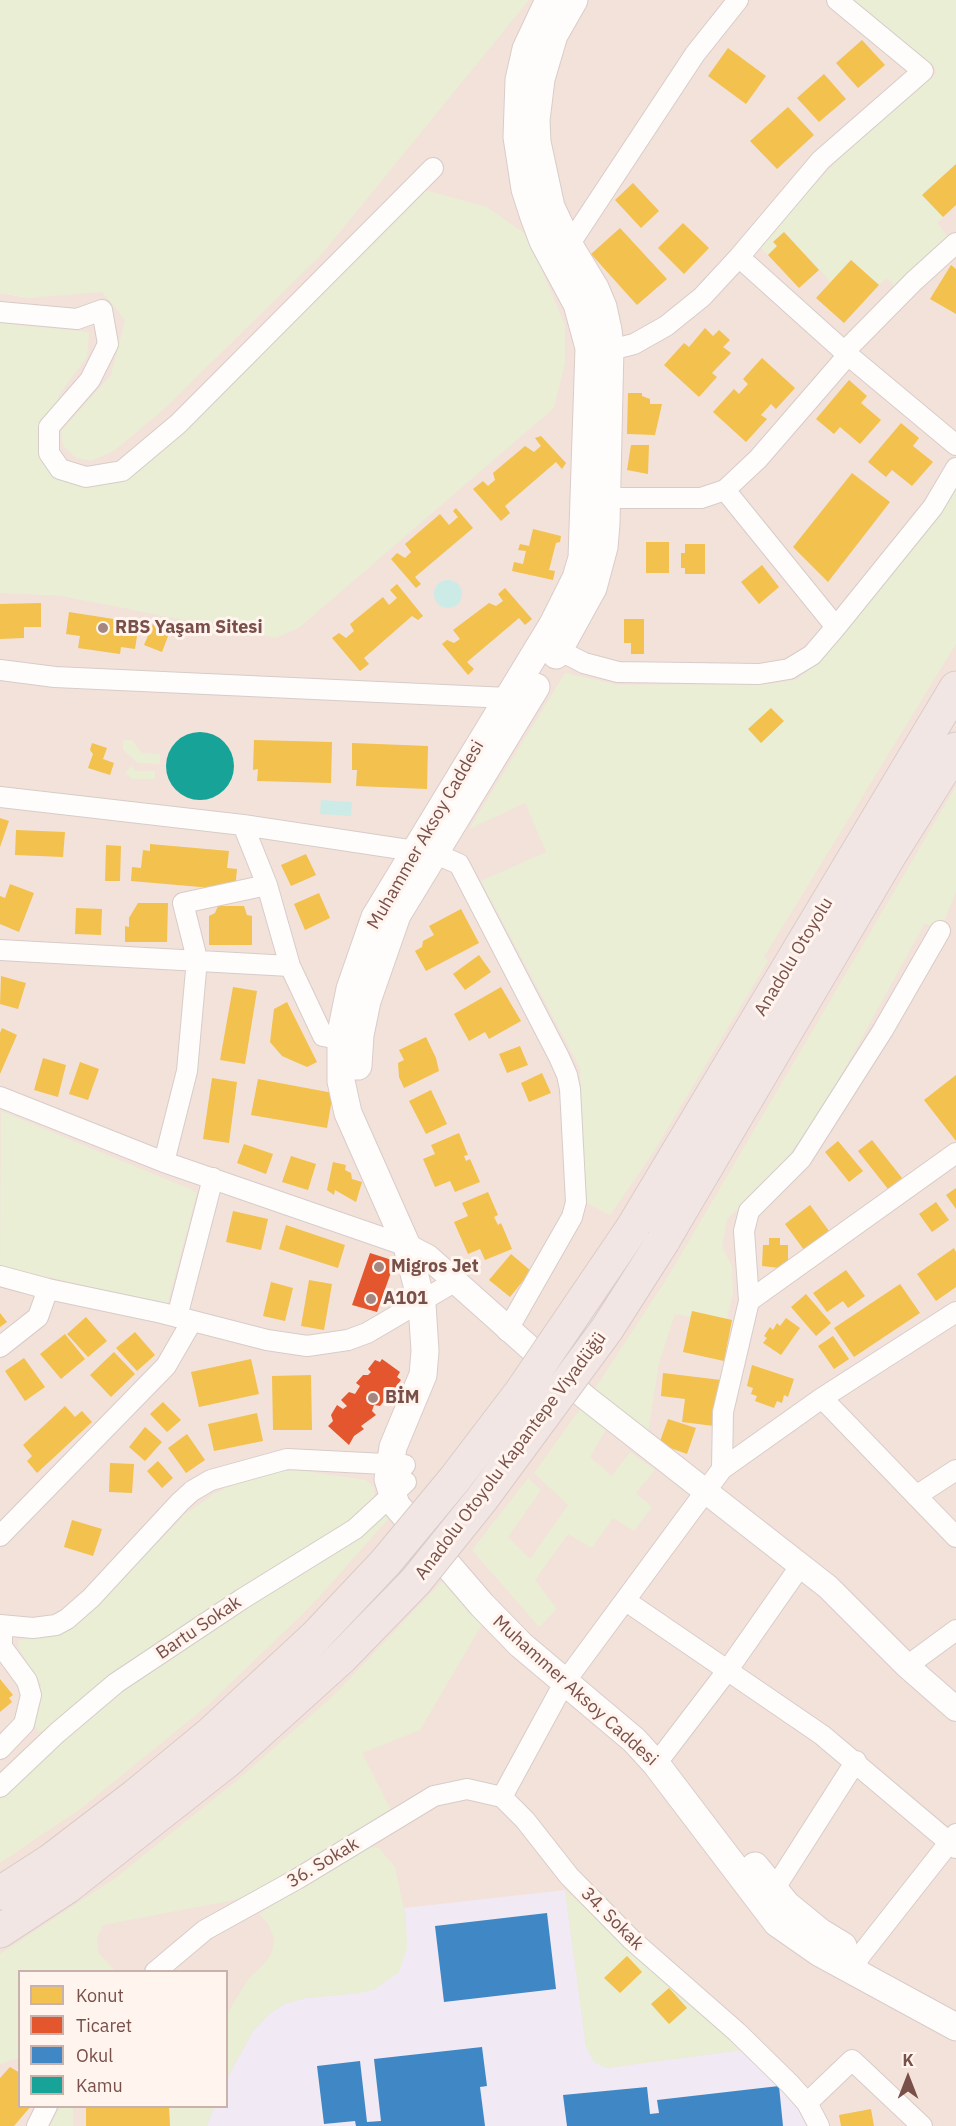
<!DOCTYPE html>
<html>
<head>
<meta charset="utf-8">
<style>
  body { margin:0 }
  #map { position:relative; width:956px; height:2126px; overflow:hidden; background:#f8f0eb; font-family:"IBM Plex Sans",sans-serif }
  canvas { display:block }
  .legend { position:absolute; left:18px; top:1970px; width:210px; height:138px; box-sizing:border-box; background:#fff4ee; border:2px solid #c9b2ac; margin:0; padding:8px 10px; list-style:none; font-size:18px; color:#794f49 }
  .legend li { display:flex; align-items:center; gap:12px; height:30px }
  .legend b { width:30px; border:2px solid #c9b2ac }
  .north { position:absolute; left:878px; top:2048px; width:60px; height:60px; -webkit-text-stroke:4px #fff4ee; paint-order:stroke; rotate:0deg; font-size:16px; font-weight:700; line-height:24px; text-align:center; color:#794f49 }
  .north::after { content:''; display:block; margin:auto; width:21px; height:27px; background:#794f49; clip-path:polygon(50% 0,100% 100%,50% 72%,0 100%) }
</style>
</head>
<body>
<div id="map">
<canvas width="956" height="2126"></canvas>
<ul class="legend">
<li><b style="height:16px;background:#f2c14e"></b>Konut</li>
<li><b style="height:16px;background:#e4572e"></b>Ticaret</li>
<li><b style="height:16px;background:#3f88c5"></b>Okul</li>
<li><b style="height:16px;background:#17a398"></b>Kamu</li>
</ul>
<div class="north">K</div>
</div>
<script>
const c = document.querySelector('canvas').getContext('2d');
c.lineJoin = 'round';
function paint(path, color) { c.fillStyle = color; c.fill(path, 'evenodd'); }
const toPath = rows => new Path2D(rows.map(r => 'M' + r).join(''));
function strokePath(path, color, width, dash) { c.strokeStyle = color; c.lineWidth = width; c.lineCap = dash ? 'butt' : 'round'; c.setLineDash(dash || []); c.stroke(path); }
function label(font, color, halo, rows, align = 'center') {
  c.font = font + ' "IBM Plex Sans",sans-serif'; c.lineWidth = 6; c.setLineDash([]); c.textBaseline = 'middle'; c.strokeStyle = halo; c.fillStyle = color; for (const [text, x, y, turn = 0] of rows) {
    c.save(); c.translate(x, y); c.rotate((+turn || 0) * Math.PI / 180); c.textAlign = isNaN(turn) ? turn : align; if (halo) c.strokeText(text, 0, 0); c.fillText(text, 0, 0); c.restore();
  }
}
paint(toPath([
  [504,0,956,0,956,2126,0,2126,0,293,30,298],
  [20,1972,226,1972,226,2106,20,2106]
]), '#f3e2da');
paint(toPath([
  [565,1890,586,2046,594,2062,606,2068,742,2050,793,2100,809,2126,207,2126,214,2107,226,2106,227,2078,253,2031,269,2014,284,2004,306,1998,360,1993,406,1918,404,1908]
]), '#f1e9f3');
paint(toPath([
  [0,0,529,0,322,254,164,409,114,451,91,461,76,458,63,446,61,431,111,375,125,320,102,292,30,298,0,293],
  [852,0,956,0,956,205,937,223,949,238,895,286,887,278,879,285,851,260,831,282,784,232,774,241,777,246,768,255,758,245,852,145,937,72,934,66],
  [414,187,487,207,527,235,565,325,565,363,554,408,300,627,276,638,62,596,0,593,0,323,89,332,87,357,60,393,49,427,60,469,122,471],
  [956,484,956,644,764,957,768,961,651,1156,610,1215,585,1202,580,1068,481,881,546,852,525,803,469,829,565,673,618,685,772,684,797,679,814,666,921,539],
  [123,740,132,740,142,753,160,754,160,764,138,763,123,750],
  [131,766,136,771,155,771,155,779,132,779,125,773],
  [956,786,956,892,940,931,925,923,826,1103,785,1161,759,1190,727,1219,722,1247,732,1266,733,1293,726,1323,675,1314,659,1363,648,1432,594,1390,669,1275],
  [1,1111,197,1192,167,1306,0,1265],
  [583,1405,607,1428,590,1457,612,1476,630,1452,655,1470,636,1493,652,1507,634,1531,613,1518,592,1548,568,1534,535,1580,557,1609,539,1627,472,1550,528,1478,541,1490,508,1537,530,1559,568,1505,534,1473],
  [296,1470,366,1480,374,1487,374,1501,364,1512,44,1732,38,1731,35,1725,41,1685,18,1647,19,1640,37,1637,96,1606,184,1515,215,1493,245,1480,271,1472],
  [384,1513,390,1517,312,1605,207,1706,83,1807,0,1863,0,1799,86,1718,136,1680],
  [447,1576,483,1623,420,1730,362,1753,393,1815,259,1891,239,1899,103,1925,97,1938,99,1953,115,1971,20,1972,19,2058,0,2064,0,1954,114,1879,235,1782,333,1696],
  [368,1847,379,1848,395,1867,406,1918,407,1948,399,1972,375,1989,360,1993,306,1998,284,2004,269,2014,253,2031,227,2078,227,2014,249,1978,266,1962,272,1952,274,1938,268,1924,259,1914],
  [565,1890,742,2050,606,2068,594,2062,586,2046],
  [60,2107,73,2107,73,2126,50,2126],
  [169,2107,214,2107,207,2126,170,2126]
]), '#e9eed5');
paint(toPath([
  '434 594a14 14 0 1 1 28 0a14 14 0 1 1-28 0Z',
  [321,800,352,802,351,816,320,814]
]), '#ccebe7');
paint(toPath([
  [862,40,885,65,858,88,836,63],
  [728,48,766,76,746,104,708,76],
  [824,74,846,99,819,122,797,98],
  [788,107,814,135,777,169,750,141],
  [956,164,956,205,943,217,922,195],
  [633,183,659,211,641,228,615,200],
  [683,223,709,248,684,274,658,248],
  [620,228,667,279,637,305,591,254],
  [784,232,819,270,799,288,768,255,777,246,773,242],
  [851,260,879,285,844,323,816,298],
  [951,265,956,269,956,314,930,299],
  [705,328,713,336,719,330,730,340,723,347,731,353,712,373,717,377,699,397,664,365,684,343,689,347],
  [762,358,795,388,776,409,771,404,761,415,767,419,746,442,713,412,734,389,739,394,748,384,743,379],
  [849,380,867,396,861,403,881,420,860,444,840,427,834,434,816,419],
  [628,393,642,393,642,396,650,399,650,404,662,404,655,435,627,434],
  [901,423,919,438,913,446,933,462,912,486,892,470,886,477,868,462],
  [541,436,566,463,562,469,556,462,505,506,510,513,501,521,473,489,483,481,488,486,495,480,493,473,525,446,534,452,541,446,535,438],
  [631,445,649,445,648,474,627,470],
  [852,473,890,502,828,582,793,547],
  [456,508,473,528,415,577,421,584,416,588,391,559,397,553,405,558,411,552,405,544,440,514,449,525,458,517,453,511],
  [533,529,561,536,560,542,556,543,549,570,555,571,553,580,512,571,514,562,523,564,526,551,518,550,520,544,529,546],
  [646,542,669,542,669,573,646,573],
  [685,544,705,544,705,574,685,574,685,568,681,568,681,553,685,553],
  [762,565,779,587,759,604,741,582],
  [397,584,423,616,418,620,412,616,364,658,369,664,360,671,332,638,339,633,346,638,354,631,350,624,383,597,389,605,397,598,390,590],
  [505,588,532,619,525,625,519,618,467,662,474,669,468,675,442,644,447,640,454,643,460,639,453,630,489,603,496,606,503,601,498,594],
  [41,603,41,627,24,627,24,638,0,639,0,604],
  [69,612,139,623,135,649,121,647,120,654,78,648,80,636,66,634],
  [624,619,644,619,644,654,631,654,631,643,624,643],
  [153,624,170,631,162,652,144,645],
  [771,708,784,721,761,743,748,729],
  [254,740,332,742,331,783,257,781,258,769,253,770],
  [92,743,107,748,103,759,114,763,110,775,88,768,93,754,90,750],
  [352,743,428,746,427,789,356,786,357,770,352,770],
  [0,818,9,821,0,847],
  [16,830,65,832,63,857,15,855],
  [150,844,229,851,227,868,237,869,235,890,131,881,132,867,141,868,143,850,150,851],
  [106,845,121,846,120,881,105,881],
  [306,854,316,875,291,886,281,865],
  [10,884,34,893,19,932,0,924,0,896,5,898],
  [319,893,330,918,305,930,294,904],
  [138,903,168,903,167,942,125,942,125,926,129,927,129,918],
  [218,906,244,906,247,915,252,916,252,945,209,945,209,916,215,913],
  [76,908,102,909,101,935,75,934],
  [461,909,479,943,426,971,415,951,422,947,423,941,434,935,429,926],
  [479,955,491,972,465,990,453,974],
  [1,976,26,983,18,1009,0,1004],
  [233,987,257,991,245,1064,220,1060],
  [501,987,521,1021,489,1039,485,1032,469,1041,454,1014],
  [287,1002,317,1062,307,1067,282,1056,270,1042,274,1009],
  [2,1028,17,1035,0,1074,0,1033],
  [426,1037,436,1058,439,1071,404,1088,399,1077,398,1063,404,1060,399,1050],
  [520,1046,528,1065,507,1073,499,1054],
  [43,1058,66,1065,58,1097,34,1090],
  [80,1062,99,1069,88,1100,69,1094],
  [542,1073,551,1093,529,1102,521,1083],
  [956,1075,956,1141,924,1100],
  [212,1078,237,1082,229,1143,203,1139],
  [258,1079,333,1093,327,1128,251,1115],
  [431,1090,447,1124,426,1134,409,1101],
  [459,1133,468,1155,464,1156,466,1161,470,1159,480,1182,455,1192,450,1181,435,1187,423,1159,435,1154,431,1145],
  [872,1140,902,1178,888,1189,858,1151],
  [838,1141,863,1171,849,1182,825,1152],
  [244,1144,273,1154,266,1174,237,1163],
  [291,1156,316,1164,308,1190,282,1182],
  [333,1162,346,1165,345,1170,351,1173,352,1179,362,1182,356,1202,335,1190,334,1195,327,1190],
  [956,1188,956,1209,946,1195],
  [488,1192,498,1215,494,1217,498,1225,501,1223,512,1249,485,1260,480,1249,468,1254,454,1222,468,1216,462,1203],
  [936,1202,949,1220,932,1232,919,1214],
  [810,1205,832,1235,807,1254,785,1224],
  [233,1211,268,1219,261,1250,226,1242],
  [286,1225,345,1245,338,1268,279,1249],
  [769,1238,780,1238,780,1245,788,1245,788,1269,762,1266,763,1245,769,1245],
  [954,1248,956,1252,956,1287,936,1301,917,1274],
  [511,1254,531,1271,510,1297,489,1280],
  [846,1270,865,1296,848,1308,843,1301,827,1312,813,1293],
  [309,1280,332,1284,324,1330,301,1326],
  [271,1282,293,1288,285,1321,263,1316],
  [900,1284,920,1313,854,1357,834,1328],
  [806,1294,831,1323,816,1336,791,1307],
  [692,1311,732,1320,724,1361,683,1352],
  [0,1313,7,1322,0,1327],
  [86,1317,107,1341,88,1357,67,1334],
  [786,1318,800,1328,781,1355,763,1343,767,1338,764,1336,770,1327,773,1330,777,1323,780,1326],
  [135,1332,155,1355,137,1371,116,1348],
  [65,1334,85,1359,61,1379,40,1354],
  [833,1336,849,1359,834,1369,818,1346],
  [114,1352,135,1374,111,1397,90,1375],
  [24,1358,45,1387,25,1401,5,1371],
  [251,1359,259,1394,199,1407,191,1372],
  [752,1365,794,1379,788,1397,784,1395,782,1403,777,1401,774,1408,755,1401,757,1396,751,1394,753,1388,747,1386],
  [663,1373,721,1380,714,1426,682,1422,685,1399,661,1396],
  [311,1375,312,1430,273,1430,272,1376],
  [163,1402,181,1420,167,1432,150,1414],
  [65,1406,75,1417,82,1411,92,1422,37,1473,27,1461,32,1456,23,1445],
  [257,1413,263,1441,214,1451,208,1424],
  [668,1419,696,1428,687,1454,659,1444],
  [145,1427,162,1442,145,1461,129,1447],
  [187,1434,205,1460,186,1473,168,1448],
  [158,1461,173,1478,162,1488,147,1471],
  [110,1463,134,1464,132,1493,109,1492],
  [72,1520,102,1529,93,1556,64,1547],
  [0,1679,13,1695,9,1698,12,1702,0,1712],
  [627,1956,642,1972,620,1993,604,1978],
  [669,1988,687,2008,669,2024,651,2004],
  [10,2067,20,2073,20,2106,31,2106,14,2126,0,2126,0,2078],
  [86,2106,169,2106,170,2126,86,2126],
  [871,2109,874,2126,841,2126,839,2115]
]), '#f2c14e');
paint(toPath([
  [370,1253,395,1261,377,1312,352,1305],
  [382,1359,400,1372,397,1377,401,1380,393,1391,390,1388,387,1393,388,1396,380,1406,374,1405,372,1411,376,1415,361,1426,364,1429,354,1436,349,1445,328,1426,333,1421,331,1415,337,1405,343,1409,347,1406,341,1400,349,1392,355,1394,360,1386,356,1383,363,1375,368,1375,371,1372,368,1369,375,1360,380,1362]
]), '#e4572e');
paint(toPath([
  [547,1913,556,1989,444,2002,435,1926],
  [482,2047,487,2086,480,2087,485,2126,356,2126,355,2121,324,2124,317,2066,360,2061,367,2122,381,2121,374,2059],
  [779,2086,783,2126,567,2126,563,2095,647,2087,650,2114,659,2113,657,2100]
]), '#3f88c5');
paint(toPath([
  '166 766a34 34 0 1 1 68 0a34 34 0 1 1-68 0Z'
]), '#17a398');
const minor = toPath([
  [837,0,923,71,821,160,739,257,848,355],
  [569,245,695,54,738,0],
  [0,312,77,319,102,310,108,344,90,380,49,427,49,453,60,469,86,477,122,471,178,424,433,168],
  [844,352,914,281,956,243],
  [599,353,634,344,666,326,702,297,739,257],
  [725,490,836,627],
  [607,498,701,498,725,490,758,459,848,355,956,445],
  [549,645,584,663,618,672,759,674,789,669,812,655,836,627,933,507,956,468],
  [0,670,55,677,508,698],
  [0,797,243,825],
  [436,854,459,864,559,1057,567,1075,570,1089,576,1202,572,1217,507,1331],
  [0,950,290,966],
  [354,1042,323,1036,290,966,267,885,243,825,415,851],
  [0,1097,164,1162,407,1246],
  [164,1162,187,1071,197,959,183,903,267,885],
  [0,1276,48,1289,38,1317,0,1347],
  [48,1289,162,1313,267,1340,307,1346,348,1340,367,1333,454,1282],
  [749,1301,956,1153],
  [177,1317,213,1178],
  [822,1398,956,1537],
  [722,1469,723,1412,749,1301,744,1231,749,1211,801,1159,883,1030,940,931],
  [916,1496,956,1470],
  [0,1536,166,1366,192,1321],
  [626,1601,822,1735,956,1848],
  [0,1625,33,1628,56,1625,67,1619,91,1598,180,1502,192,1491,211,1480,287,1459,405,1465],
  [907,1666,956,1630],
  [0,1749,24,1724,31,1695,27,1681,2,1647,2,1625],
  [656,1764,727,1671,801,1565],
  [0,1787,57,1733,116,1683,242,1599,355,1529,406,1482],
  [773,1891,856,1761],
  [853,1970,860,1956,956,1834],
  [155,1972,205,1930,297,1879,434,1796,467,1789,502,1797],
  [807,2103,852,2060,922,2126],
  [37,2126,47,2106],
  [819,2126,807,2103,790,2084,737,2032,632,1940,569,1876,525,1820,502,1797,564,1683,722,1469,822,1398,956,1312]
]);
const tertiary = toPath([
  [407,1246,428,1257,585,1397,828,1587,907,1666,956,1709]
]);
const secondary = toPath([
  [549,0,526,49,519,80,517,137,525,189,534,217,543,241,577,304,589,348,582,558,576,578,553,624,375,917,350,989,341,1033,341,1081,348,1113,407,1246,422,1304,425,1351,423,1375,393,1447,388,1479,396,1505,482,1605,521,1645,634,1740,656,1764,777,1923,820,1953,956,2027],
  [556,655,593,588,604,547,606,524,610,347,608,330,603,307,595,288,569,245,551,207,537,142,536,120,541,79,554,35,574,0],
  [358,1066,360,1035,367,1001,397,915,536,687],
  [755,1866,787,1905,820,1932,843,1946]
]);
const motorway = toPath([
  [633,1227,956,688],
  [663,1241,891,853,956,749],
  [0,1893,50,1861,135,1796,209,1735,316,1636],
  [0,1931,67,1887,227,1761,341,1658]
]);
strokePath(minor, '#d7ccc8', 22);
strokePath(tertiary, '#d7ccc8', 26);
strokePath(secondary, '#d9ccc9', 29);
strokePath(motorway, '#daccc9', 35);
strokePath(minor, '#fefdfc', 20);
strokePath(tertiary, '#fefdfc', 24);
strokePath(secondary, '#fefdfc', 27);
strokePath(motorway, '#f2e6e4', 33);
const motorwayBridge = toPath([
  [316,1636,385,1563,454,1480,521,1392,633,1227],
  [341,1658,416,1581,481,1500,607,1329,663,1241]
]);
strokePath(motorwayBridge, '#daccc9', 35, []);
strokePath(motorwayBridge, '#f2e6e4', 33);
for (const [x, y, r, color] of [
  [103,628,6,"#a58782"],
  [379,1267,6,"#a58782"],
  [371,1299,6,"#a58782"],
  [373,1398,6,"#a58782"]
]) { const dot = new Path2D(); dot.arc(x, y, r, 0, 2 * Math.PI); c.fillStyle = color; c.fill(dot); strokePath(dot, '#fff4ee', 2); }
label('bold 18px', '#794f49', '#fff4ee', [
  ["RBS Yaşam Sitesi",115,628],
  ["Migros Jet",391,1267],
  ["A101",383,1299],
  ["BİM",385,1398]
], 'left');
label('18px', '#794f49', '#fff4ee', [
  ["Muhammer Aksoy Caddesi",426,835,-60],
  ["Anadolu Otoyolu",794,957,-59],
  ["Anadolu Otoyolu Kapantepe Viyadüğü",511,1456,-53],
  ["Bartu Sokak",199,1628,-34],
  ["Muhammer Aksoy Caddesi",575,1691,42],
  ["36. Sokak",323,1863,-31],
  ["34. Sokak",612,1919,45]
]);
</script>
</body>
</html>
